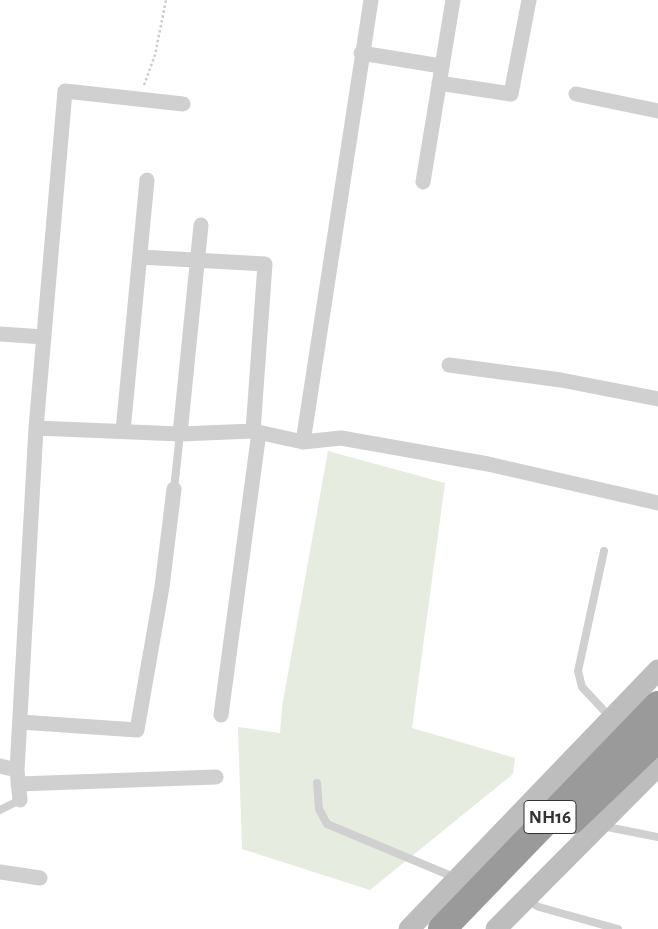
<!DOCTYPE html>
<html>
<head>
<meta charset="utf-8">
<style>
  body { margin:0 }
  canvas { display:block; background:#fff }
</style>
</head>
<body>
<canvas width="658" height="929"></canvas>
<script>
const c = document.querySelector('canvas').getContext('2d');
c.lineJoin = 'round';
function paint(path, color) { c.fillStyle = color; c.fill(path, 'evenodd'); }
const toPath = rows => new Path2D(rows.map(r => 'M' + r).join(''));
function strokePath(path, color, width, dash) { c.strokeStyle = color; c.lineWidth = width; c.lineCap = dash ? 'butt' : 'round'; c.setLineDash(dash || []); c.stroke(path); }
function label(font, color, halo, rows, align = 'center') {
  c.font = font + ' "Alegreya Sans",sans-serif'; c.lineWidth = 5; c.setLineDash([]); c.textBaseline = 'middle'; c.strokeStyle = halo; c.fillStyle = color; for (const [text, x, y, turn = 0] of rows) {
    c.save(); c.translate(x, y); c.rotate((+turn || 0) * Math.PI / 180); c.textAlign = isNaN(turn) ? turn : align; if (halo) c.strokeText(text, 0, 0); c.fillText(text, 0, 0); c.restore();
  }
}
paint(toPath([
  [328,451,445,483,412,728,515,758,513,774,370,890,242,849,238,727,280,733,282,707]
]), '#e6ecdf');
strokePath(toPath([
  [144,85,155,55,166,0]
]), '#cdcdcd', 2.5, [2.5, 2.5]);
strokePath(toPath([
  [174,489,180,434],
  [604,551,578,671,582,687,610,717],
  [317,783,319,809,327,824,456,878],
  [0,810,20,800],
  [602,826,658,837],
  [527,901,539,907,618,929]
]), '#d0d0d0', 8);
strokePath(toPath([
  [361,53,441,66],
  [439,83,511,94,529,0],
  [576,94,658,111],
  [423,182,453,0],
  [140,257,265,264,253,431],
  [0,334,44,337],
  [449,365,561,380,658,399],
  [36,428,180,434,253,431,303,442,341,438,488,464,658,503],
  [123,431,147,180],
  [180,434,201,225],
  [303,442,371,0],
  [221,715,259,432],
  [20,722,137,730,162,587,174,489],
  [0,766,17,770],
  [18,784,216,777],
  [20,800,17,770,36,428,65,91,183,104],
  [0,872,40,878]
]), '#d0d0d0', 15);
strokePath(toPath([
  [409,929,658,670],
  [496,929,658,766]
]), '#bdbdbd', 21);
strokePath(toPath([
  [572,820,658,738],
  [442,929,658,705]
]), '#9a9a9a', 28);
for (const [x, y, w] of [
  [550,817,52]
]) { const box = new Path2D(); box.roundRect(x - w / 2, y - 16.5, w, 33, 4); c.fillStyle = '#fff'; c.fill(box); strokePath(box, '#333', 1); }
label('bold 19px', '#333', null, [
  ["NH16",550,817]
]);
</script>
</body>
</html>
